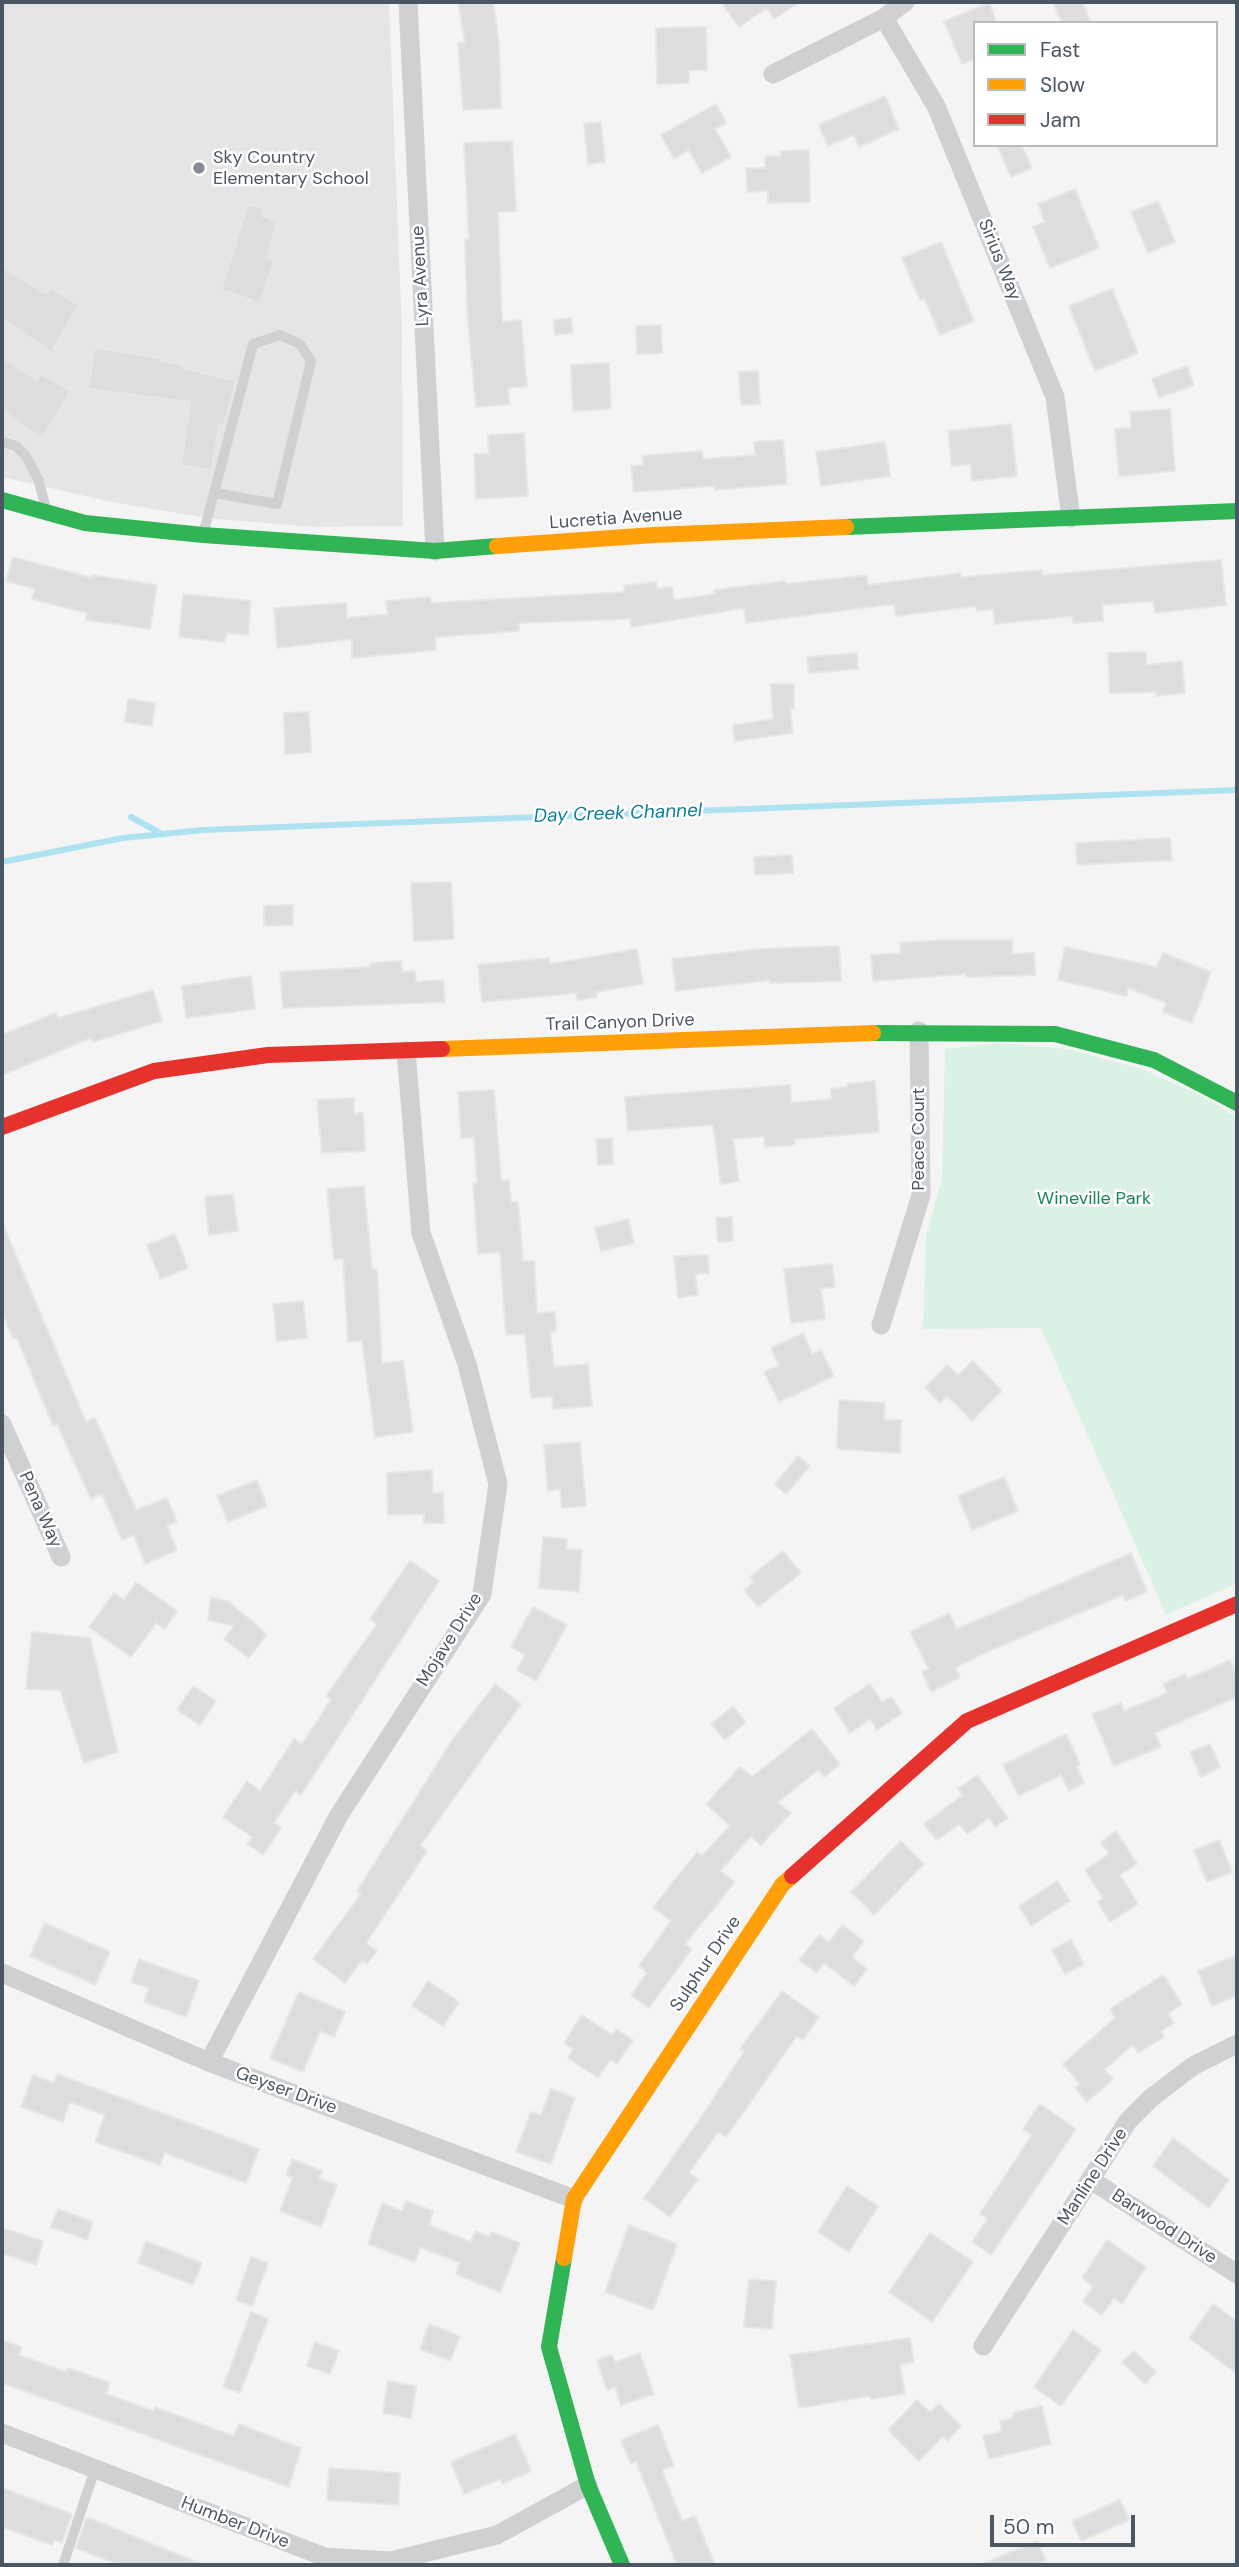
<!DOCTYPE html>
<html>
<head>
<meta charset="utf-8">
<style>
  body { margin:0 }
  #map { position:relative; width:1239px; height:2567px; overflow:hidden; background:#f4f4f4; font-family:"DM Sans",sans-serif }
  canvas { display:block }
  .frame { position:absolute; inset:0; border:4px solid #4a5661; pointer-events:none }
  .legend { position:absolute; left:973px; top:21px; width:245px; height:126px; box-sizing:border-box; background:#fff; border:2px solid #b7bbc0; margin:0; padding:9px 12px; list-style:none; font-size:21px; color:#4a5661 }
  .legend li { display:flex; align-items:center; gap:14px; height:35px }
  .legend b { width:35px; border:2px solid #b7bbc0 }
  .scale { position:absolute; left:990px; top:2515px; width:145px; height:32px; box-sizing:border-box; border:4px solid #4a5661; border-top:0; padding-left:9px; font-size:21px; line-height:24px; white-space:nowrap; color:#4a5661; -webkit-text-stroke:5px #fff; paint-order:stroke }
</style>
</head>
<body>
<div id="map">
<canvas width="1239" height="2567"></canvas>
<div class="frame"></div>
<ul class="legend">
<li><b style="height:9px;background:#30b455"></b>Fast</li>
<li><b style="height:9px;background:#ff9f0a"></b>Slow</li>
<li><b style="height:9px;background:#e5322d"></b>Jam</li>
</ul>
<div class="scale">50 m</div>
</div>
<script>
const c = document.querySelector('canvas').getContext('2d');
c.lineJoin = 'round';
function paint(path, color) { c.fillStyle = color; c.fill(path, 'evenodd'); }
const toPath = rows => new Path2D(rows.map(r => 'M' + r).join(''));
function strokePath(path, color, width, dash) { c.strokeStyle = color; c.lineWidth = width; c.lineCap = dash ? 'butt' : 'round'; c.setLineDash(dash || []); c.stroke(path); }
function label(font, color, halo, rows, align = 'center') {
  c.font = font + ' "DM Sans",sans-serif'; c.lineWidth = 5; c.setLineDash([]); c.textBaseline = 'middle'; c.strokeStyle = halo; c.fillStyle = color; for (const [text, x, y, turn = 0] of rows) {
    c.save(); c.translate(x, y); c.rotate((+turn || 0) * Math.PI / 180); c.textAlign = isNaN(turn) ? turn : align; if (halo) c.strokeText(text, 0, 0); c.fillText(text, 0, 0); c.restore();
  }
}
paint(toPath([
  [2,2,389,2,402,334,403,526,314,527,206,518,112,502,2,477]
]), '#e6e5e6');
paint(toPath([
  [997,1043,1067,1049,1142,1069,1206,1098,1237,1118,1237,1583,1166,1615,1041,1328,923,1329,926,1236,942,1179,945,1049]
]), '#d9f2e3');
strokePath(toPath([
  [131,817,160,833],
  [2,862,123,838,203,830,1237,790]
]), '#aee2f0', 6);
const building = toPath([
  [458,2,493,2,499,44,501,108,463,110,458,43,465,42,458,2],
  [721,2,800,2,774,19,767,8,739,27,721,2],
  [1053,2,1082,2,1091,23,1062,23,1053,2],
  [989,3,997,23,975,23,975,59,962,64,945,23,942,22,989,3],
  [706,27,707,70,689,70,689,83,657,84,656,28,706,27],
  [885,96,899,129,859,147,854,135,828,146,819,125,885,96],
  [716,104,726,123,715,129,731,157,702,173,689,150,674,159,661,135,716,104],
  [601,122,605,162,588,164,584,124,601,122],
  [512,141,516,211,498,212,502,322,521,320,527,386,508,388,510,404,476,407,467,310,465,239,469,239,464,143,512,141],
  [997,145,1021,145,1032,168,1011,177,997,145],
  [809,150,810,202,768,203,768,191,747,192,746,168,765,168,765,156,781,156,780,151,809,150],
  [1075,189,1099,248,1050,268,1033,227,1045,222,1038,204,1075,189],
  [1158,201,1175,242,1148,253,1131,212,1158,201],
  [248,204,264,208,262,216,277,221,267,258,274,261,260,303,221,290,248,204],
  [941,242,974,321,940,335,924,298,920,300,902,258,941,242],
  [2,267,46,294,50,287,79,305,51,352,2,318,2,267],
  [1112,289,1138,353,1095,371,1069,306,1112,289],
  [571,318,573,333,555,335,554,320,571,318],
  [661,325,662,353,637,354,636,326,661,325],
  [94,348,161,358,160,360,184,365,183,368,236,381,224,426,219,425,212,470,181,465,190,402,88,389,94,348],
  [2,358,37,380,41,374,71,391,42,439,2,410,2,358],
  [609,363,611,409,573,411,571,365,609,363],
  [1187,366,1194,385,1159,398,1152,379,1187,366],
  [758,371,760,404,741,405,739,372,758,371],
  [1170,409,1175,471,1119,476,1115,429,1131,428,1130,412,1170,409],
  [1011,424,1017,476,972,481,970,464,952,466,948,431,1011,424],
  [524,433,528,496,476,499,474,454,489,454,488,435,524,433],
  [783,440,787,484,715,490,715,486,634,492,631,466,643,465,642,456,702,451,703,459,755,455,754,442,783,440],
  [885,442,890,476,821,486,816,452,885,442],
  [13,557,92,578,92,575,157,585,150,629,86,620,87,613,32,599,35,589,6,581,13,557],
  [1221,560,1226,605,1155,613,1153,601,1102,605,1103,621,1073,623,1073,616,995,624,993,609,977,611,976,606,896,616,894,604,746,623,744,608,631,627,630,619,519,623,519,631,435,637,436,650,352,658,352,639,277,648,274,608,346,603,347,618,388,614,386,601,430,597,431,603,625,592,624,586,656,582,657,589,672,587,674,600,715,594,714,590,785,581,786,584,867,575,868,585,961,573,961,577,1042,570,1043,575,1221,560],
  [183,594,251,601,248,635,226,633,225,642,179,637,183,594],
  [1146,652,1146,665,1182,661,1185,693,1156,696,1156,692,1110,693,1108,653,1146,652],
  [857,653,858,669,809,673,807,657,857,653],
  [771,684,794,684,794,709,790,709,793,733,735,741,733,725,773,719,771,684],
  [128,699,155,703,152,726,125,722,128,699],
  [309,712,311,752,285,754,284,713,309,712],
  [1170,838,1172,860,1077,865,1076,843,1170,838],
  [792,855,793,873,755,875,754,857,792,855],
  [451,882,454,939,414,941,411,883,451,882],
  [293,905,293,925,264,926,264,906,293,905],
  [942,940,1012,940,1012,954,1034,953,1035,975,966,977,966,974,873,981,871,955,901,953,900,943,942,940],
  [839,946,841,981,770,983,770,980,676,991,672,959,760,949,839,946],
  [1065,947,1157,967,1163,953,1211,972,1192,1023,1163,1012,1166,1003,1128,988,1127,996,1058,980,1065,947],
  [637,949,643,984,596,992,597,997,577,1000,576,993,482,1002,478,965,549,958,550,964,637,949],
  [401,961,402,972,415,971,416,982,443,980,445,1002,283,1008,280,972,370,967,370,963,401,961],
  [251,976,255,1009,186,1018,182,986,251,976],
  [153,990,162,1021,93,1042,91,1038,2,1075,2,1035,56,1013,58,1018,153,990],
  [875,1081,879,1132,794,1139,795,1145,765,1147,764,1136,733,1139,739,1181,721,1184,713,1125,628,1131,625,1097,790,1085,791,1103,832,1099,831,1089,847,1087,847,1084,875,1081],
  [494,1090,501,1181,509,1180,511,1202,518,1202,523,1261,534,1261,537,1313,555,1312,556,1332,550,1332,554,1367,588,1364,592,1406,553,1409,552,1396,531,1398,525,1334,506,1335,500,1252,478,1254,473,1183,477,1183,474,1137,461,1138,458,1092,494,1090],
  [354,1098,354,1114,363,1113,365,1151,322,1153,317,1100,354,1098],
  [612,1138,613,1164,598,1165,596,1139,612,1138],
  [364,1186,372,1269,377,1269,382,1363,403,1361,413,1432,375,1437,362,1341,348,1342,343,1259,334,1260,327,1189,364,1186],
  [233,1194,238,1231,209,1235,205,1197,233,1194],
  [732,1217,733,1241,718,1242,716,1218,732,1217],
  [628,1219,634,1243,601,1251,595,1228,628,1219],
  [2,1222,86,1422,95,1418,136,1510,167,1498,177,1522,167,1526,177,1550,145,1564,134,1535,122,1540,102,1494,91,1499,57,1424,53,1426,17,1338,13,1339,2,1311,2,1222],
  [175,1234,188,1268,160,1279,147,1245,175,1234],
  [708,1255,709,1273,695,1274,698,1295,678,1298,674,1256,708,1255],
  [832,1264,835,1287,821,1289,825,1319,791,1323,784,1269,832,1264],
  [303,1301,307,1338,277,1341,273,1304,303,1301],
  [803,1333,812,1354,821,1350,834,1376,779,1402,764,1372,779,1365,771,1348,803,1333],
  [973,1361,1002,1391,972,1421,947,1396,940,1403,925,1387,947,1365,958,1375,973,1361],
  [839,1400,885,1403,884,1420,901,1420,900,1453,837,1449,839,1400],
  [580,1442,586,1506,562,1508,560,1489,548,1491,544,1445,580,1442],
  [798,1456,810,1466,786,1494,775,1484,798,1456],
  [432,1470,433,1493,443,1492,444,1523,424,1523,424,1514,388,1515,387,1473,432,1470],
  [1004,1477,1018,1511,972,1530,958,1496,1004,1477],
  [257,1480,267,1506,228,1522,217,1496,257,1480],
  [543,1537,567,1539,566,1549,582,1550,579,1592,539,1588,543,1537],
  [783,1551,801,1573,758,1607,744,1590,754,1582,750,1577,783,1551],
  [1131,1553,1147,1592,1125,1601,1123,1595,991,1650,955,1668,960,1677,931,1692,922,1672,929,1669,910,1632,949,1613,957,1629,1131,1553],
  [410,1561,439,1581,301,1795,295,1791,274,1823,281,1828,263,1855,247,1844,252,1837,223,1817,247,1781,260,1791,294,1739,302,1744,331,1700,326,1696,377,1624,370,1619,410,1561],
  [136,1582,177,1611,165,1629,156,1623,131,1657,89,1627,114,1593,124,1600,136,1582],
  [211,1597,229,1602,267,1634,249,1658,224,1639,234,1626,208,1620,211,1597],
  [533,1607,567,1625,536,1681,517,1670,525,1655,511,1647,533,1607],
  [32,1632,90,1638,118,1752,84,1763,60,1690,26,1689,32,1632],
  [1230,1660,1237,1677,1237,1697,1155,1733,1161,1747,1114,1766,1092,1714,1121,1703,1124,1711,1167,1693,1163,1684,1185,1674,1187,1679,1230,1660],
  [495,1684,521,1704,420,1846,427,1851,366,1943,377,1951,367,1964,362,1960,345,1983,313,1959,361,1894,357,1891,453,1739,495,1684],
  [870,1684,882,1702,891,1697,902,1713,877,1730,870,1719,850,1733,834,1708,870,1684],
  [193,1686,216,1701,200,1725,177,1710,193,1686],
  [733,1706,746,1722,725,1740,711,1724,733,1706],
  [812,1729,840,1764,824,1777,818,1770,778,1802,791,1813,761,1845,751,1836,720,1871,735,1882,685,1944,692,1949,649,2008,631,1995,647,1973,639,1966,671,1921,653,1907,697,1852,702,1856,730,1826,706,1804,740,1767,752,1777,812,1729],
  [1066,1734,1080,1764,1076,1766,1084,1783,1069,1791,1061,1775,1019,1796,1003,1765,1066,1734],
  [1210,1744,1220,1767,1201,1777,1190,1752,1210,1744],
  [977,1775,1008,1818,995,1827,989,1818,967,1834,959,1824,937,1840,924,1824,963,1795,958,1789,977,1775],
  [1116,1831,1137,1864,1120,1875,1138,1904,1110,1922,1098,1902,1103,1898,1085,1870,1109,1854,1101,1842,1116,1831],
  [1219,1840,1232,1872,1207,1882,1194,1850,1219,1840],
  [901,1841,924,1864,874,1915,851,1892,901,1841],
  [1057,1881,1070,1901,1031,1926,1019,1906,1057,1881],
  [45,1923,110,1952,95,1985,30,1956,45,1923],
  [842,1925,864,1941,852,1957,867,1969,854,1986,824,1963,817,1973,799,1960,819,1935,829,1942,842,1925],
  [1071,1940,1084,1964,1065,1974,1052,1950,1071,1940],
  [1237,1955,1237,1995,1212,2006,1198,1971,1237,1955],
  [139,1959,199,1981,186,2017,144,2002,149,1988,131,1982,139,1959],
  [1163,1975,1182,2004,1168,2014,1174,2023,1161,2031,1164,2037,1138,2053,1133,2045,1104,2070,1113,2079,1087,2102,1075,2088,1080,2084,1063,2064,1115,2018,1110,2009,1163,1975],
  [428,1981,459,2002,443,2026,412,2006,428,1981],
  [782,1991,819,2017,803,2040,797,2036,726,2137,718,2132,689,2173,698,2179,670,2217,644,2198,700,2119,744,2052,740,2049,782,1991],
  [299,1992,345,2012,334,2037,320,2031,303,2072,270,2058,299,1992],
  [582,2015,612,2035,616,2029,633,2040,617,2064,610,2060,598,2078,568,2058,573,2049,564,2043,582,2015],
  [57,2074,259,2149,246,2183,165,2153,160,2165,95,2142,105,2115,70,2102,63,2122,21,2107,33,2075,54,2083,57,2074],
  [551,2089,575,2098,551,2164,516,2152,531,2112,541,2115,551,2089],
  [1040,2104,1076,2129,991,2255,972,2242,988,2219,980,2214,1032,2135,1023,2129,1040,2104],
  [1173,2138,1229,2180,1209,2208,1153,2166,1173,2138],
  [292,2159,322,2171,319,2178,337,2185,321,2227,280,2211,293,2178,286,2175,292,2159],
  [847,2186,878,2206,849,2252,818,2232,847,2186],
  [406,2201,433,2211,429,2225,471,2242,476,2231,490,2237,492,2232,520,2243,500,2292,456,2274,460,2263,420,2247,415,2262,368,2244,382,2203,402,2211,406,2201],
  [58,2209,93,2222,87,2240,51,2227,58,2209],
  [629,2225,677,2244,653,2310,605,2292,629,2225],
  [2,2228,43,2241,36,2265,2,2253,2,2228],
  [930,2233,973,2262,932,2322,889,2292,930,2233],
  [1107,2240,1146,2267,1122,2304,1114,2298,1102,2315,1083,2302,1093,2286,1082,2278,1107,2240],
  [146,2241,202,2263,193,2285,138,2263,146,2241],
  [251,2257,268,2263,252,2306,236,2300,251,2257],
  [749,2279,776,2281,772,2329,744,2327,749,2279],
  [1213,2304,1237,2321,1237,2374,1189,2338,1213,2304],
  [251,2312,268,2319,240,2393,223,2387,251,2312],
  [429,2324,460,2336,450,2361,420,2349,429,2324],
  [1073,2330,1101,2350,1061,2406,1034,2387,1073,2330],
  [910,2338,914,2362,900,2364,905,2394,871,2399,870,2396,799,2408,790,2355,910,2338],
  [2,2340,22,2347,19,2355,67,2372,68,2368,110,2383,106,2394,154,2411,155,2407,234,2436,239,2424,301,2448,289,2487,2,2383,2,2340],
  [315,2342,339,2351,330,2374,307,2366,315,2342],
  [1134,2351,1156,2372,1145,2384,1122,2362,1134,2351],
  [640,2353,654,2394,621,2405,615,2387,607,2390,597,2360,612,2355,615,2362,640,2353],
  [388,2381,416,2386,411,2418,383,2413,388,2381],
  [917,2400,930,2412,939,2404,961,2426,947,2441,943,2436,919,2461,888,2430,917,2400],
  [1042,2406,1051,2444,989,2459,983,2436,1002,2431,1000,2421,1014,2418,1013,2413,1042,2406],
  [658,2425,674,2466,662,2470,682,2521,695,2516,715,2565,677,2565,636,2461,631,2464,621,2440,658,2425],
  [515,2434,531,2471,502,2484,500,2479,464,2494,451,2462,515,2434],
  [329,2468,400,2473,398,2505,327,2500,329,2468],
  [2,2488,72,2514,62,2543,54,2540,52,2545,2,2527,2,2488],
  [1120,2500,1129,2520,1081,2541,1072,2521,1120,2500],
  [89,2518,199,2563,199,2565,119,2565,76,2548,86,2519,89,2518],
  [1037,2541,1046,2561,1036,2565,980,2565,1037,2541]
]);
paint(building, '#ddddde');
strokePath(building, '#e5e6e7', 2);
strokePath(toPath([
  [2,442,16,446,26,456,38,479,46,508],
  [204,531,214,493,253,344,280,335,300,344,311,361,277,504,214,493],
  [63,2565,95,2469]
]), '#ced0d2', 10);
strokePath(toPath([
  [408,2,435,551],
  [884,18,936,106,1055,397,1071,518],
  [773,74,884,18,905,2],
  [881,1325,921,1195,919,1031],
  [2,1424,61,1557],
  [2,1973,209,2062,574,2199],
  [209,2062,339,1815,482,1594,498,1484,467,1364,421,1233,406,1051],
  [1091,2180,1237,2274],
  [983,2346,1128,2121,1151,2098,1193,2066,1237,2044],
  [2,2433,325,2557,391,2561,497,2535,588,2485]
]), '#ced0d2', 19);
strokePath(toPath([
  [2,500,85,523,203,535,435,551,497,546],
  [846,527,1237,511],
  [873,1033,1055,1034,1154,1060,1237,1103],
  [564,2258,549,2347,588,2485,622,2565]
]), '#30b455', 16);
strokePath(toPath([
  [497,546,654,535,846,527],
  [442,1049,873,1033],
  [564,2258,574,2199,782,1885,792,1876]
]), '#ff9f0a', 16);
strokePath(toPath([
  [2,1127,154,1071,268,1055,442,1049],
  [792,1876,967,1721,1237,1604]
]), '#e5322d', 16);
for (const [x, y, r, color] of [
  [199,168,7,"#868d94"]
]) { const dot = new Path2D(); dot.arc(x, y, r, 0, 2 * Math.PI); c.fillStyle = color; c.fill(dot); strokePath(dot, '#fff', 2.5); }
label('18px', '#4a5661', '#fff', [
  ["Sky Country",213,158],
  ["Elementary School",213,179]
], 'left');
label('18px', '#4a5661', '#fff', [
  ["Sirius Way",999,260,68],
  ["Lyra Avenue",421,276,-93],
  ["Lucretia Avenue",616,519,-4],
  ["Trail Canyon Drive",620,1023,-2],
  ["Peace Court",919,1139,-90],
  ["Pena Way",40,1510,66],
  ["Mojave Drive",450,1640,-58],
  ["Sulphur Drive",706,1964,-56],
  ["Geyser Drive",286,2091,20],
  ["Manline Drive",1093,2177,-57],
  ["Barwood Drive",1164,2227,33],
  ["Humber Drive",235,2523,21]
]);
label('18px', '#17864f', '#fff', [
  ["Wineville Park",1094,1199]
]);
label('italic 19px', '#0c7c9b', '#fff', [
  ["Day Creek Channel",618,814,-2]
]);
</script>
</body>
</html>
